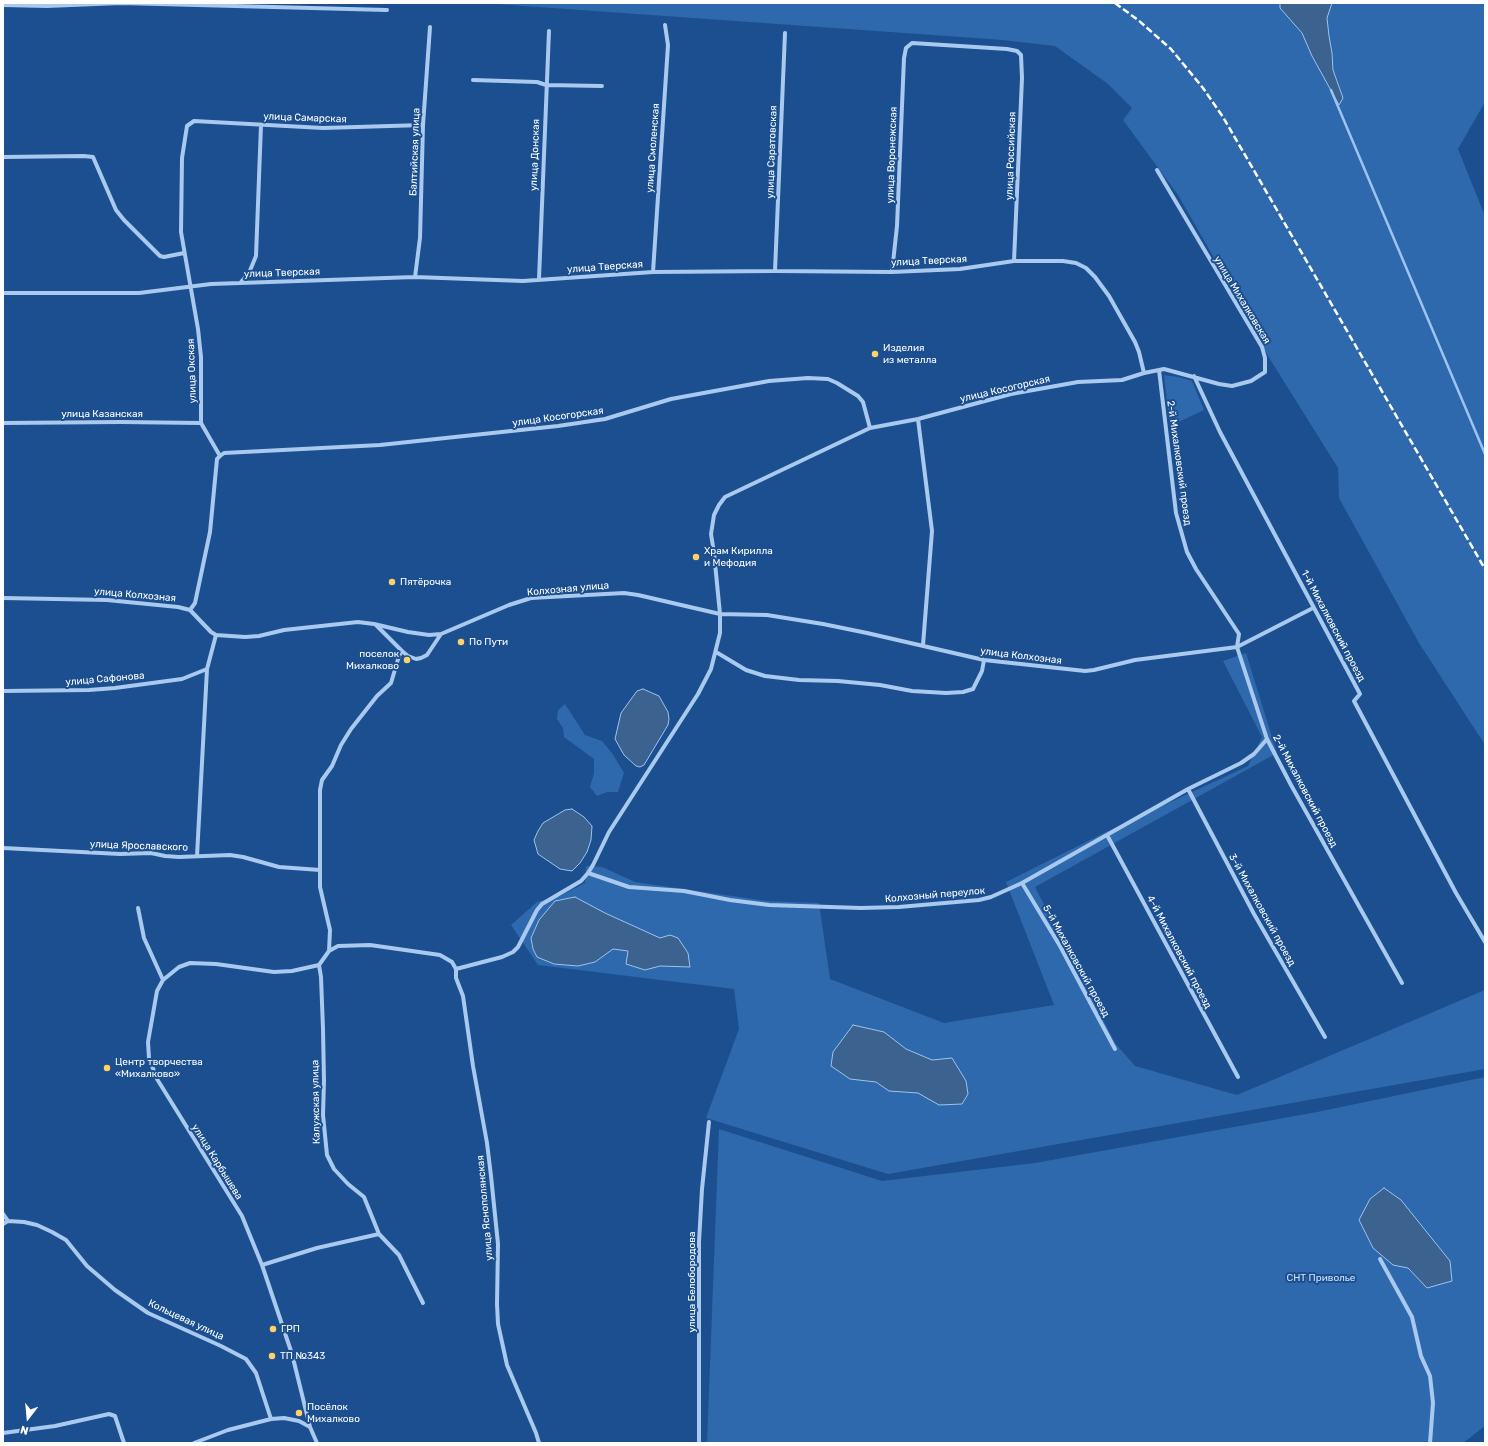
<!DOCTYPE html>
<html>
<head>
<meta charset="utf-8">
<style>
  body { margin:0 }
  #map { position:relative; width:1488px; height:1446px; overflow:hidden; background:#1b4f8f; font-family:Rubik,sans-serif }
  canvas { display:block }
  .frame { position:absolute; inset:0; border:4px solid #fff; pointer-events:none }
  .north { position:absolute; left:8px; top:1398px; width:40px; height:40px; -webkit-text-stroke:3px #1b4f8f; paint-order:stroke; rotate:196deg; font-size:11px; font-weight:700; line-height:16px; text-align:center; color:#fff }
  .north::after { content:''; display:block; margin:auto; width:14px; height:18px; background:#fff; clip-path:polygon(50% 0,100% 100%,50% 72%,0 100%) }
</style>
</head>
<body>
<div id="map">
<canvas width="1488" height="1446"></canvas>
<div class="frame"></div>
<div class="north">N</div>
</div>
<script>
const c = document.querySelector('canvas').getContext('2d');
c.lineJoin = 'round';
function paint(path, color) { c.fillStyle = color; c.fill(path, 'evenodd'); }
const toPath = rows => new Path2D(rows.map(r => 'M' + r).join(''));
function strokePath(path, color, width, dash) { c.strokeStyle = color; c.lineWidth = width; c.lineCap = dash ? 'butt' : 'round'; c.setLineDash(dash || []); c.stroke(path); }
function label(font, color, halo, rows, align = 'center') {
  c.font = font + ' Rubik,sans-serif'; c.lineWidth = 4; c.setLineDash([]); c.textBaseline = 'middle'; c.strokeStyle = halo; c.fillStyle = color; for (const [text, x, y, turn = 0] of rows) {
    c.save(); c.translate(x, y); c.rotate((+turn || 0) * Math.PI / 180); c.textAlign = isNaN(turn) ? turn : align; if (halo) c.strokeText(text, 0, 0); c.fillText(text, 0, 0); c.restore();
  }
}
paint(toPath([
  [482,3,1280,3,1281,9,1302,33,1312,56,1339,104,1343,98,1333,70,1332,53,1329,36,1327,18,1332,3,1485,3,1485,102,1458,149,1485,216,1485,745,1419,643,1339,498,1338,468,1268,356,1225,277,1178,195,1123,120,1132,108,1108,84,1055,46,1003,40],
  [1164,375,1178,377,1192,381,1204,410,1170,426],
  [1246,653,1277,753,1035,887,1115,1043,1135,1066,1237,1095,1485,990,1485,1069,888,1174,706,1118,739,1029,734,989,538,965,511,925,537,902,560,896,585,883,586,866,602,867,635,882,767,901,819,903,830,979,944,1023,1054,1005,1006,882,1104,833,1248,766,1262,737,1223,661],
  [565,704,585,735,602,741,612,753,624,773,618,792,607,792,597,796,590,787,594,773,594,759,564,737,563,728,557,719,558,710],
  [1485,1077,1485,1426,1463,1443,707,1443,719,1129,882,1181,1035,1163,1317,1112]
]), '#2e69ad');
const water = toPath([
  [1280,3,1332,3,1327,18,1329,36,1332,53,1333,70,1343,98,1339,105,1312,56,1302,33,1280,8,1280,3],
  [643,689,659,696,668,712,669,719,668,725,644,765,640,767,636,766,624,755,615,739,621,713,637,691,643,689],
  [572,809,584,817,592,826,591,840,587,852,580,863,572,871,560,869,538,854,534,840,538,831,543,823,565,810,572,809],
  [575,897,605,913,660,938,670,935,678,938,688,953,690,967,660,966,645,970,626,964,628,951,613,949,595,962,578,966,554,964,537,957,533,949,531,938,539,920,555,901,575,897],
  [853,1025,884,1032,906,1049,932,1060,952,1058,966,1081,968,1094,962,1104,939,1105,918,1093,889,1091,876,1082,850,1079,831,1066,833,1052,853,1025],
  [1384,1188,1401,1200,1450,1261,1452,1281,1427,1288,1408,1268,1393,1265,1373,1248,1359,1220,1370,1199,1384,1188]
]);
paint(water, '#3c6290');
strokePath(water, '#9cc4f0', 1);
strokePath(toPath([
  [1331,90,1485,454]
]), '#9cc4f0', 2.5);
strokePath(toPath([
  [3,5,47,6,121,3,387,10],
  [473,80,537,82,546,85,602,86],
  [3,157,84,156,93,157,116,210,124,220,160,256,164,257,184,253],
  [775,271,785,33],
  [653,272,668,45,665,25],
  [892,272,897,226,904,58,906,48,912,43,1007,49,1017,51,1021,55,1022,78,1014,261],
  [415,277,420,238,423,125,430,27],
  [539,279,549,31],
  [241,282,249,273,256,256,261,125],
  [3,293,139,293,211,284,415,277,523,281,653,272,775,271,892,272,960,269,1014,261,1063,261,1076,263,1086,268,1095,277,1109,296,1135,342,1139,352,1144,373],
  [1159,370,1176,513,1187,552,1196,569,1239,634,1237,647,1267,739,1291,785,1402,983],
  [1194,376,1220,432,1360,694,1354,701,1456,893,1485,942],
  [918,419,932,531,923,645],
  [3,423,121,422,201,423],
  [220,456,224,453,380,445,558,426,605,419,671,399,769,381,808,378,828,379,837,383,858,396,863,402,870,428],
  [220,456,201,423,201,357,198,329,181,232,182,158,187,126,194,121,323,128,423,125],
  [3,598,107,600,178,607,190,610,211,632,216,635,245,637,259,636,284,630,358,622,374,624,408,632,429,635,441,634,509,605,531,598,624,593,638,595,720,614,767,615,823,624,867,633,984,660,1085,671,1094,670,1135,660,1237,647,1313,608],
  [190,610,195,603,210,532,217,459,220,456],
  [376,625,402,651,408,656,416,659,421,658,427,655,441,634],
  [716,652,746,670,765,676,799,680,838,681,880,685,912,691,946,693,963,692,973,689,982,671,984,660],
  [3,691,89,690,115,688,182,679,207,669],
  [1188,789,1254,914,1325,1037],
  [1107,835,1238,1077],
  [3,848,120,854,151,853,165,856,179,857,230,855,243,857,279,867,320,870],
  [197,856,207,669,216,635],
  [588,873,629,887,684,891,730,900,769,905,861,908,899,907,979,900,991,897,1022,883,1188,789,1241,763,1254,754,1267,739],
  [1022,883,1060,946,1115,1049],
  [138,908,144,938,163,980],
  [329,951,330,930,320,887,320,790,322,780,332,766,341,745,351,729,377,696,391,683,399,656,402,651],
  [319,965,321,977,323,1029,324,1081,323,1115,327,1155,334,1169,348,1184,364,1197,379,1234,399,1255,423,1303],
  [456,969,502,957,513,952,518,947,537,910,542,904,581,881,588,873,593,865,609,832,698,694,711,669,720,633,720,614,714,553,711,534,714,515,719,505,725,497,870,428,918,419,1011,394,1078,382,1122,380,1144,373,1164,369,1219,384,1232,386,1251,381,1265,372,1265,358,1262,347,1157,170],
  [3,1214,8,1221],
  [3,1224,8,1221,24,1222,37,1225,52,1232,66,1240,87,1266,115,1290,148,1313,221,1346,246,1359,256,1373,271,1419],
  [1380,1259,1412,1317,1421,1356,1430,1376,1433,1403,1430,1443],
  [262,1265,317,1248,379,1234],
  [310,1427,292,1354,262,1265,242,1216,157,1079,149,1058,148,1042,157,991,163,980,179,967,190,963,216,964,274,972,292,971,319,965,329,951,338,946,370,945,440,955,452,962,456,969,456,978,463,996,473,1066,487,1143,491,1176,498,1244,497,1304,498,1324,507,1365,536,1433,539,1443],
  [3,1433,55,1426,109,1414,115,1416,124,1443],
  [194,1443,228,1430,271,1419,284,1418,299,1421,310,1427,317,1443],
  [699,1443,699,1242,702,1189,709,1122]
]), '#a9c9ee', 4);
strokePath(toPath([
  [1115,3,1138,20,1171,49,1203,88,1223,117,1485,569]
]), '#fff', 2.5, [7, 3]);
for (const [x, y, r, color] of [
  [875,354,4,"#ffd166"],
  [696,557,4,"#ffd166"],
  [392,582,4,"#ffd166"],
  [461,642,4,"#ffd166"],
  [407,660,4,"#ffd166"],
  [107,1068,4,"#ffd166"],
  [273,1329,4,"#ffd166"],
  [272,1356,4,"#ffd166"],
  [299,1413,4,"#ffd166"]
]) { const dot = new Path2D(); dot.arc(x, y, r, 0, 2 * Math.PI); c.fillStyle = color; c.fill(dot); strokePath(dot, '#1b4f8f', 1.5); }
label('10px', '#fff', '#1b4f8f', [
  ["улица Самарская",305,118,2],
  ["улица Смоленская",653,148,-86],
  ["Балтийская улица",415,152,-88],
  ["улица Саратовская",772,152,-88],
  ["улица Донская",535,155,-88],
  ["улица Воронежская",892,155,-88],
  ["улица Российская",1011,156,-88],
  ["улица Тверская",929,261,-3],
  ["улица Тверская",605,267,-4],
  ["улица Тверская",282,273,-2],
  ["улица Михалковская",1242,300,59],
  ["улица Окская",192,371,-92],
  ["улица Косогорская",1005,389,-13],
  ["улица Казанская",102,414],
  ["улица Косогорская",558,417,-8],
  ["2-й Михалковский проезд",1179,463,82],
  ["Колхозная улица",568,589,-5],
  ["улица Колхозная",135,595,5],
  ["1-й Михалковский проезд",1333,626,62],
  ["улица Колхозная",1021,656,7],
  ["улица Сафонова",105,679,-5],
  ["2-й Михалковский проезд",1305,791,62],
  ["улица Ярославского",139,846,2],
  ["Колхозный переулок",935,895,-5],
  ["3-й Михалковский проезд",1262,910,61],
  ["4-й Михалковский проезд",1179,952,62],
  ["5-й Михалковский проезд",1076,961,61],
  ["Калужская улица",316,1102,-91],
  ["улица Карбышева",217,1162,58],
  ["улица Яснополянская",485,1208,-95],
  ["улица Белобородова",692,1282,-90],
  ["Кольцевая улица",186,1320,25]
]);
label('10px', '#fff', '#1b4f8f', [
  ["Изделия",883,348],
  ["из металла",883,360],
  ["Храм Кирилла",704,551],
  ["и Мефодия",704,563],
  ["Пятёрочка",400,582],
  ["По Пути",469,642],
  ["поселок",399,654,"right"],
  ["Михалково",399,666,"right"],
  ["Центр творчества",115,1062],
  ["«Михалково»",115,1074],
  ["ГРП",281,1329],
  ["ТП №343",280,1356],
  ["Посёлок",307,1407],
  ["Михалково",307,1419]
], 'left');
label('10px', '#cfe3fa', '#1b4f8f', [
  ["СНТ Приволье",1321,1278]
]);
</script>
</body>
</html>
